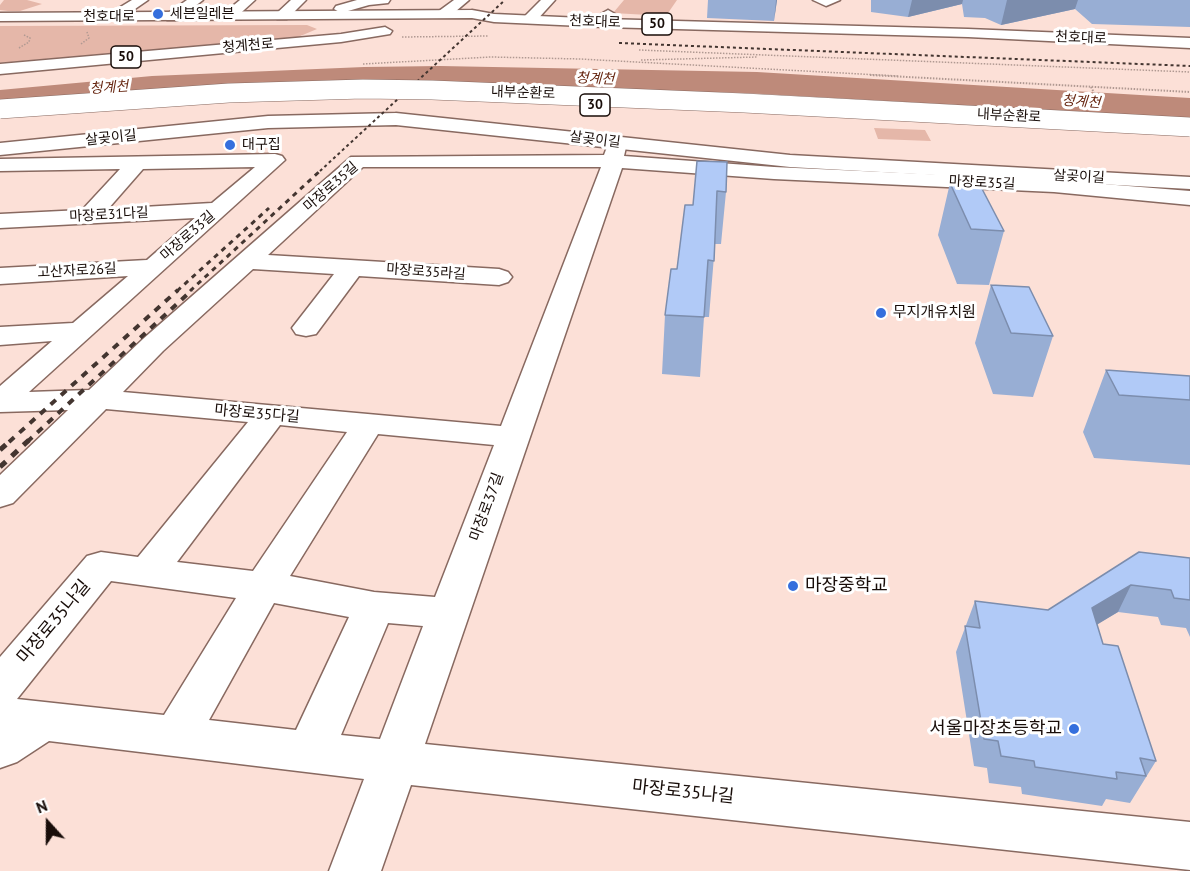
<!DOCTYPE html>
<html>
<head>
<meta charset="utf-8">
<style>
  body { margin:0 }
  #map { position:relative; width:1190px; height:871px; overflow:hidden; background:#fce0d7; font-family:"PT Sans",sans-serif }
  canvas { display:block }
  .north { position:absolute; left:18px; top:793px; width:60px; height:60px; -webkit-text-stroke:4px #fff; paint-order:stroke; rotate:339deg; font-size:16px; font-weight:700; line-height:24px; text-align:center; color:#180d09 }
  .north::after { content:''; display:block; margin:auto; width:21px; height:27px; background:#180d09; clip-path:polygon(50% 0,100% 100%,50% 72%,0 100%) }
</style>
</head>
<body>
<div id="map">
<canvas width="1190" height="871"></canvas>
<div class="north">N</div>
</div>
<script>
const c = document.querySelector('canvas').getContext('2d');
c.lineJoin = 'round';
function paint(path, color) { c.fillStyle = color; c.fill(path, 'evenodd'); }
const toPath = rows => new Path2D(rows.map(r => 'M' + r).join(''));
function strokePath(path, color, width, dash) { c.strokeStyle = color; c.lineWidth = width; c.lineCap = dash ? 'butt' : 'round'; c.setLineDash(dash || []); c.stroke(path); }
function label(font, color, halo, rows, align = 'center') {
  c.font = font + ' "PT Sans","Noto Sans KR",sans-serif'; c.lineWidth = 6; c.setLineDash([]); c.textBaseline = 'middle'; c.strokeStyle = halo; c.fillStyle = color; for (const [text, x, y, turn = 0] of rows) {
    c.save(); c.translate(x, y); c.rotate((+turn || 0) * Math.PI / 180); c.textAlign = isNaN(turn) ? turn : align; if (halo) c.strokeText(text, 0, 0); c.fillText(text, 0, 0); c.restore();
  }
}
paint(toPath([
  [4,0,27,0,42,4,20,11,8,11,0,10,0,5],
  [624,0,677,0,666,16,613,13],
  [307,25,317,29,298,37,0,63,0,26],
  [874,128,925,130,931,141,878,139]
]), '#e5b7a9');
paint(toPath([
  [440,66,757,72,1190,98,1190,118,745,93,393,85,0,106,0,90,152,76,364,67]
]), '#be8a7a');
const minor = toPath([
  [132,0,148,0,119,20,109,20,107,17,109,14,132,0],
  [187,0,203,0,177,20,167,20,165,17,167,14,187,0],
  [240,0,255,0,233,20,223,20,221,17,223,14,240,0],
  [291,0,306,0,287,19,277,19,275,16,277,13,291,0],
  [357,0,390,0,388,3,369,5,341,13,334,9,336,6,357,0],
  [454,0,469,0,449,17,439,17,437,14,439,11,454,0],
  [541,0,555,0,535,22,525,22,523,19,525,16,541,0],
  [608,10,615,14,611,23,609,26,599,26,597,23,601,14,608,10],
  [617,137,624,139,627,143,624,156,774,167,1054,180,1190,191,1190,205,1054,192,774,179,622,168,425,744,1190,822,1190,870,411,785,381,871,329,871,364,779,49,741,17,762,0,768,0,657,87,556,101,552,138,557,248,422,106,409,13,503,0,507,0,475,68,410,0,412,0,386,52,341,0,345,0,327,73,323,128,276,0,284,0,268,147,260,195,218,0,228,0,214,82,210,120,169,0,171,0,159,275,154,282,156,285,160,29,392,89,390,143,339,351,157,604,155,610,139,617,137],
  [255,167,212,203,108,209,143,169,255,167],
  [363,167,601,167,501,426,123,392,163,351,253,269,334,274,292,328,296,334,306,336,316,334,359,276,499,285,508,282,512,277,508,272,499,269,268,255,363,167],
  [280,425,347,432,253,571,177,562,280,425],
  [378,434,494,445,435,597,374,592,290,576,378,434],
  [111,581,236,598,164,715,17,699,111,581],
  [274,603,349,617,296,730,209,720,274,603],
  [388,623,423,626,380,739,341,735,388,623]
]);
const major = toPath([
  [813,0,840,0,826,6,813,0],
  [472,10,494,14,604,19,968,29,1190,38,1190,48,968,37,604,27,494,22,472,18,0,21,0,13,472,10],
  [385,27,392,31,390,34,341,42,0,74,0,64,341,34,385,27],
  [396,113,790,155,1190,177,1190,189,790,167,396,125,268,128,0,155,0,143,268,116,396,113]
]);
strokePath(minor, '#886960', 3);
strokePath(major, '#886960', 3);
strokePath(toPath([
  [402,37,488,36],
  [81,44,89,38,87,32],
  [19,48,29,42,30,38,24,35],
  [639,50,1190,72],
  [641,60,757,57],
  [363,64,491,57,580,59,898,76]
]), '#b09992', 1.5, [1.5, 1.5]);
strokePath(toPath([
  [870,75,1190,92],
  [1091,87,1098,100]
]), '#b09992', 2, [1.5, 1.5]);
paint(minor, '#fff');
paint(major, '#fff');
strokePath(toPath([
  [619,43,1190,66],
  [320,171,505,0]
]), '#433530', 2, [3, 3]);
strokePath(toPath([
  [177,291,269,208],
  [190,291,321,170]
]), '#433530', 3, [5, 5]);
strokePath(toPath([
  [9,442,178,290],
  [27,442,192,290]
]), '#433530', 4, [7, 7]);
strokePath(toPath([
  [0,450,11,440],
  [0,467,29,440]
]), '#433530', 5, [8, 8]);
const highwayBridge = toPath([
  [0,109,229,93,363,89,432,90,744,103,1190,127]
]);
strokePath(highwayBridge, '#886960', 20, []);
strokePath(highwayBridge, '#fff', 19);
paint(toPath([
  [708,0,777,0,774,21,707,18],
  [871,0,1190,0,1190,27,1092,24,1075,9,1001,25,985,18,964,17,962,4,908,17,871,12],
  [697,161,726,192,721,244,715,244,709,317,704,317,700,377,662,374,665,315,693,205],
  [950,183,1004,231,989,285,957,284,938,235],
  [991,285,1053,336,1033,397,993,394,975,343],
  [1106,370,1190,376,1190,465,1094,458,1083,432],
  [1190,558,1190,637,1186,628,1161,625,1158,617,1118,612,1097,624,1103,644,1156,761,1130,803,1106,799,1102,806,1022,794,1021,787,989,783,987,768,974,766,956,652,975,601,1048,610]
]), '#98aed4');
paint(toPath([
  [776,0,777,0,774,21],
  [912,0,963,0,962,4,908,17],
  [1007,0,1078,0,1075,9,1001,25],
  [1131,585,1118,612,1080,635,1092,608]
]), '#7c8dad');
const building = toPath([
  [697,161,727,162,726,192,717,191,714,261,708,260,704,317,665,315,671,269,677,269,685,205,693,205,697,161],
  [950,183,980,185,1004,231,971,229,950,183],
  [991,285,1029,287,1053,336,1011,333,991,285],
  [1106,370,1190,376,1190,400,1119,395,1106,370],
  [1139,552,1190,558,1190,600,1174,598,1171,590,1131,585,1092,608,1103,644,1118,646,1156,761,1140,758,1146,776,1116,772,1117,779,1035,767,1034,761,1001,756,998,741,984,739,965,626,980,628,975,601,1048,610,1139,552]
]);
paint(building, '#b1caf7');
strokePath(building, '#7c8dad', 1.5);
for (const [x, y, r, color] of [
  [158,14,6,"#356fdd"],
  [230,145,6,"#356fdd"],
  [881,313,6,"#356fdd"],
  [793,586,6,"#356fdd"],
  [1074,729,6,"#356fdd"]
]) { const dot = new Path2D(); dot.arc(x, y, r, 0, 2 * Math.PI); c.fillStyle = color; c.fill(dot); strokePath(dot, '#fff', 2); }
label('14px', '#180d09', '#fff', [
  ["세븐일레븐",170,14],
  ["대구집",242,145]
], 'left');
label('14px', '#180d09', '#fff', [
  ["천호대로",109,17],
  ["천호대로",595,22,2],
  ["천호대로",1081,38,2],
  ["청계천로",248,46,-5],
  ["내부순환로",523,93,2],
  ["내부순환로",1009,116,3],
  ["살곶이길",111,138,-6],
  ["살곶이길",595,140,7],
  ["살곶이길",1079,177,3],
  ["마장로35길",982,183,3],
  ["마장로35길",331,187,-41],
  ["마장로31다길",109,215,-3],
  ["마장로33길",188,236,-41],
  ["고산자로26길",77,271,-3],
  ["마장로35라길",426,272,4]
]);
for (const [x, y, w] of [
  [657,24,30],
  [126,57,30],
  [595,105,30]
]) { const box = new Path2D(); box.roundRect(x - w / 2, y - 11, w, 22, 4.5); c.fillStyle = '#fff'; c.fill(box); strokePath(box, '#180d09', 1.5); }
label('bold 14px', '#180d09', null, [
  ["50",657,24],
  ["50",126,57],
  ["30",595,105]
]);
label('italic 14px', '#672712', '#fff', [
  ["청계천",595,79,2],
  ["청계천",109,88,-4],
  ["청계천",1081,102,4]
]);
label('15px', '#180d09', '#fff', [
  ["무지개유치원",893,313]
], 'left');
label('15px', '#180d09', '#fff', [
  ["마장로35다길",257,414,5],
  ["마장로37길",487,507,-70]
]);
label('18px', '#180d09', '#fff', [
  ["마장중학교",805,586],
  ["서울마장초등학교",1062,729,"right"]
], 'left');
label('18px', '#180d09', '#fff', [
  ["마장로35나길",54,622,-50],
  ["마장로35나길",683,792,6]
]);
</script>
</body>
</html>
